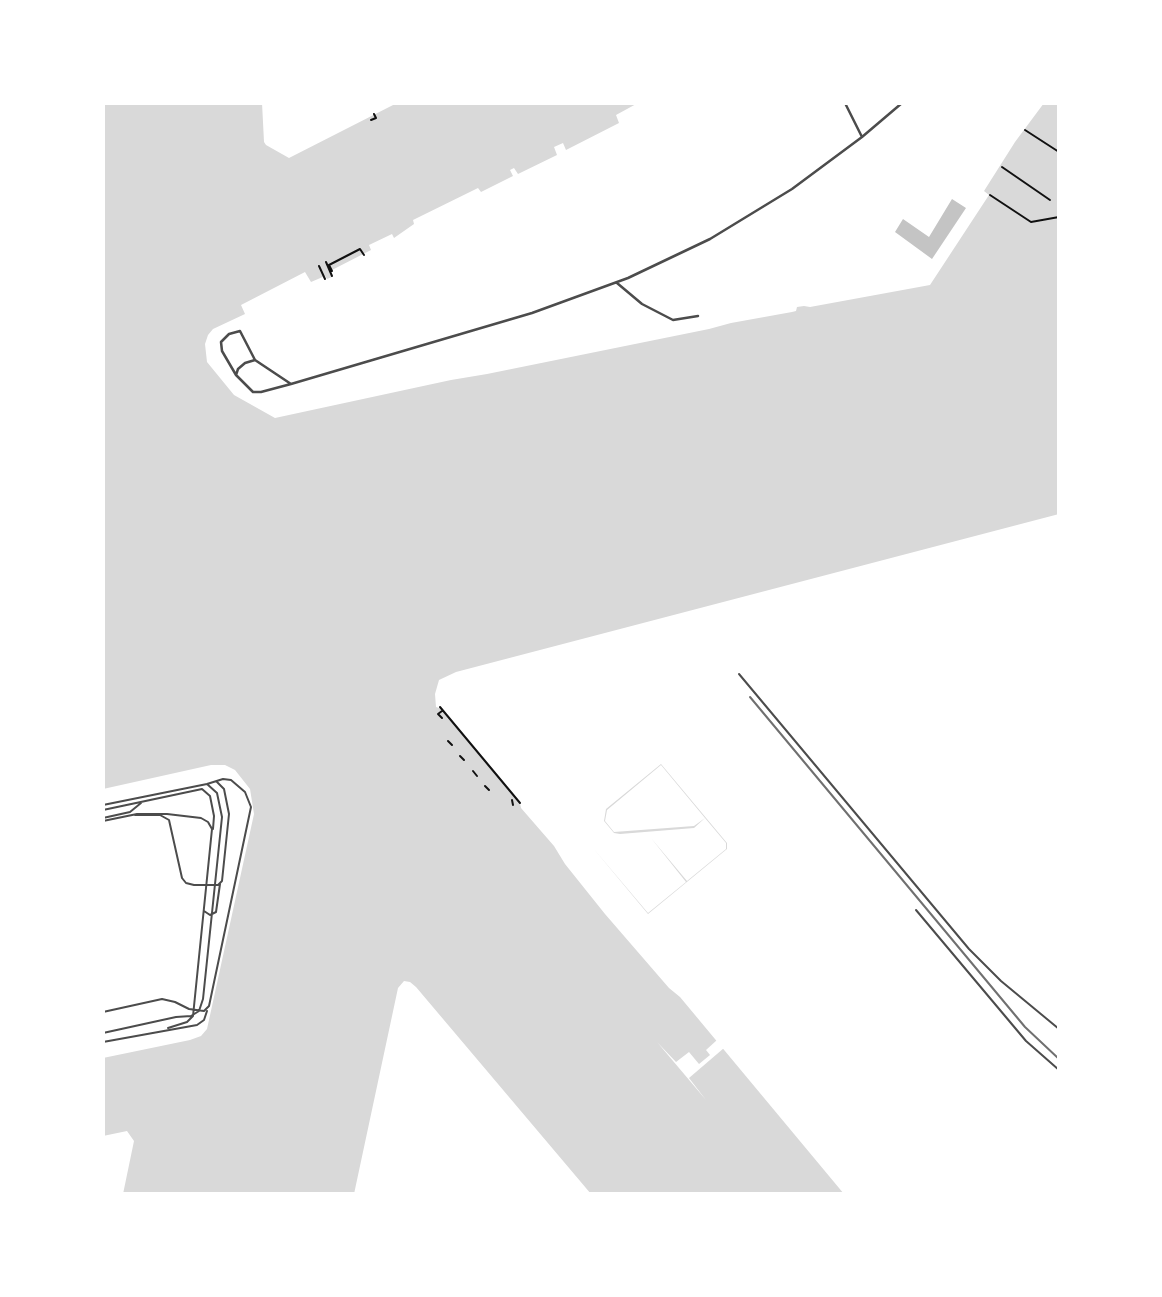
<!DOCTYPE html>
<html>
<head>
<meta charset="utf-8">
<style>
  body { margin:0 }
  #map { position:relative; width:1162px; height:1297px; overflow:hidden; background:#fff; font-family:Cabin,sans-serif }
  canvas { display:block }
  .frame { position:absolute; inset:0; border:105px solid #fff; pointer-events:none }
</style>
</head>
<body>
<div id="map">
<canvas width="1162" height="1297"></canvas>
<div class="frame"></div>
</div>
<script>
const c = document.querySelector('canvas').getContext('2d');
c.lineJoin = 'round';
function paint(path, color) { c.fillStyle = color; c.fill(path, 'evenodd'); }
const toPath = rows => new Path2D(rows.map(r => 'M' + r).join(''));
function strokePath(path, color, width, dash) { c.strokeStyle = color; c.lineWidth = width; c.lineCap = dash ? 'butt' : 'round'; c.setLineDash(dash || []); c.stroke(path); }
paint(toPath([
  [103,103,262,103,264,142,266,145,289,158,397,103,638,103,616,115,619,123,566,150,563,143,554,147,557,155,518,174,514,168,510,170,513,176,481,192,478,188,413,220,414,224,394,238,392,234,369,245,371,250,330,271,332,277,327,279,325,276,311,282,305,272,241,305,245,314,213,329,208,335,205,344,207,362,234,395,275,418,451,380,487,374,709,329,731,323,792,312,796,311,797,307,804,306,810,307,930,285,989,195,984,191,1015,142,1044,103,1059,103,1059,514,456,672,439,680,435,694,436,707,442,709,520,803,521,808,554,846,565,864,605,914,669,988,680,997,844,1194,591,1194,416,987,410,982,404,981,398,988,354,1194,123,1194,134,1141,127,1131,103,1136,103,1058,190,1040,201,1036,207,1029,254,814,250,789,235,770,225,765,211,765,103,789],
  [661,764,727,843,727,849,648,914,593,848,648,913,686,882,651,838,687,881,726,849,726,843,705,818,694,828,620,834,614,833,604,821,606,809],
  [661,765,705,818,694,826,614,832,605,821,607,810]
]), '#d9d9d9');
paint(toPath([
  [717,1040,724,1048,689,1078,706,1100,657,1042,676,1062,689,1052,699,1064,710,1055,706,1050]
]), '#fff');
paint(toPath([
  [952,199,966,208,932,259,895,232,903,219,929,237]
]), '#c4c4c4');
strokePath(toPath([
  [371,120,376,118,374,114],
  [1025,130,1059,152],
  [1002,167,1050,200],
  [990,195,1031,222,1059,217],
  [326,262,332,276],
  [319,266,325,279],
  [332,271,329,265,360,249,364,255],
  [440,707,520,803],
  [442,711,438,714,442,718],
  [448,741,452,745],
  [460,756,464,760],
  [473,771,477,776],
  [485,786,489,790],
  [512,800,513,805]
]), '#111', 2);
strokePath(toPath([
  [739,674,969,949,1001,981,1059,1029],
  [103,805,207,784,217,793,222,817,203,999,199,1011,191,1016,176,1017,103,1033],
  [103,810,202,789,210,796,214,816,213,829],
  [135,815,160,815,169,820,182,878,186,883,194,885,218,885,222,881,229,814,224,789,217,782],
  [103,818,130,812,141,803],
  [103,821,137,814,167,814,201,818,208,822,212,829,193,1016,187,1022,168,1028],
  [916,910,1026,1041,1059,1070],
  [204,911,210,915,216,912,220,884],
  [103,1012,162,999,175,1002,189,1009,204,1011,209,1006,251,807,245,792,231,780,223,779,207,784],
  [103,1042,197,1025,204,1020,207,1011]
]), '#4c4c4c', 2);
strokePath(toPath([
  [845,103,862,137],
  [617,283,642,304,673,320,698,316],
  [236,375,238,369,245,363,255,360,291,384,261,392,253,392,236,375,222,351,221,342,229,334,240,331,255,360],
  [291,384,532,313,628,278,710,239,792,189,862,137,902,103]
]), '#4c4c4c', 2.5);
strokePath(toPath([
  [750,697,1025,1027,1059,1059]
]), '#707070', 2);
</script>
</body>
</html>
